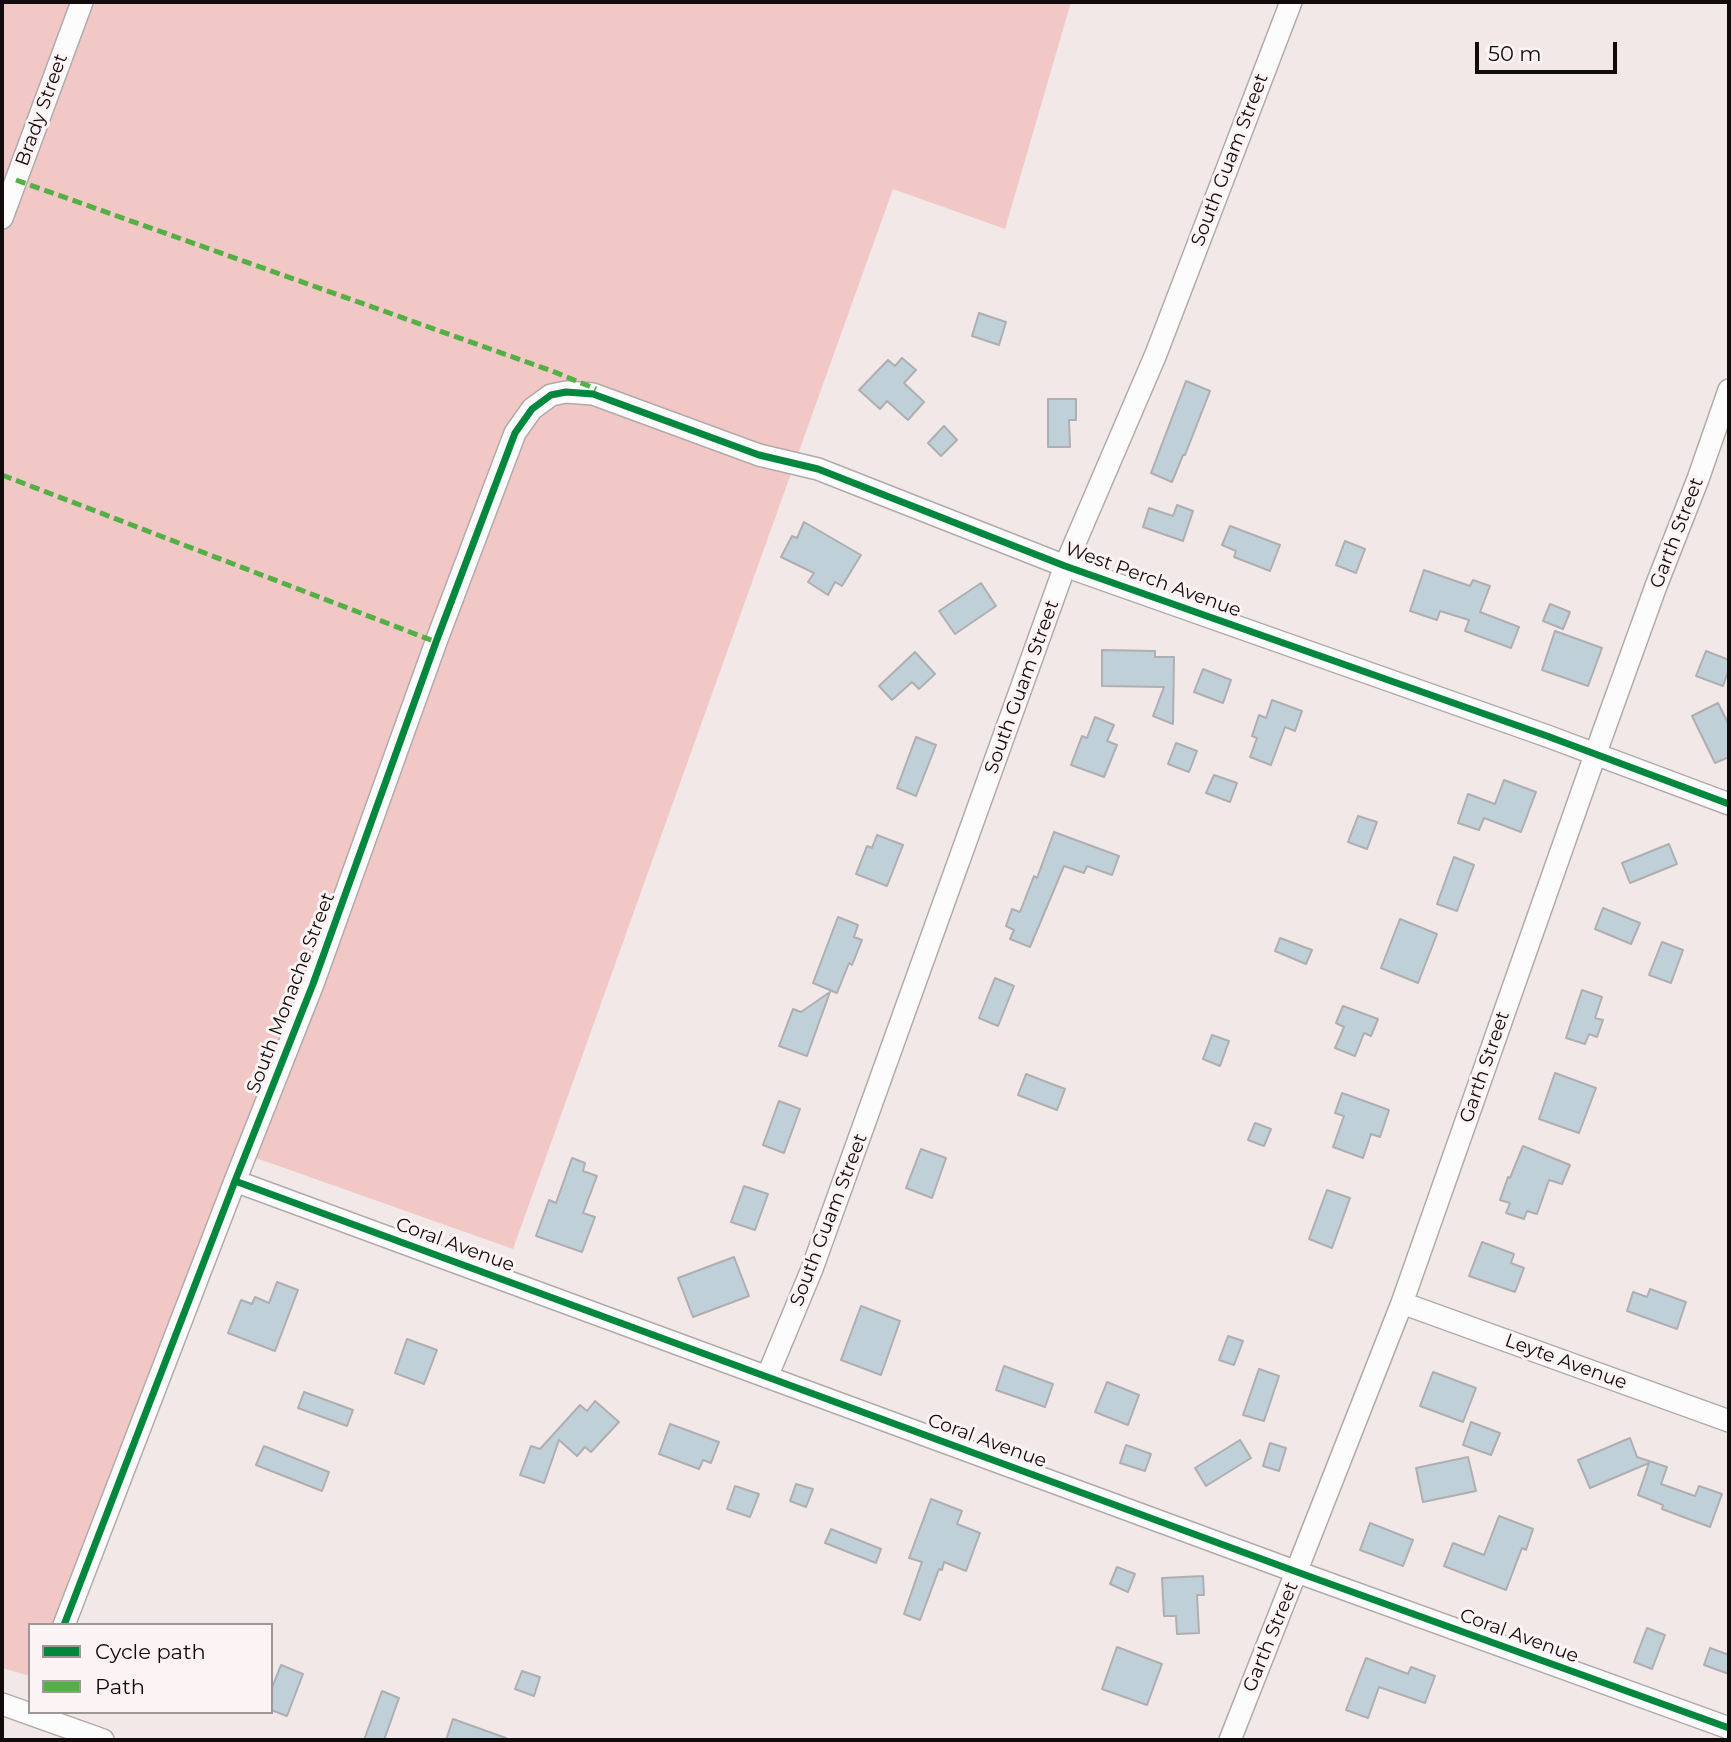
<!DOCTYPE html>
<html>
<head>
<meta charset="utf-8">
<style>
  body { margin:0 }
  #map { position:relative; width:1731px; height:1742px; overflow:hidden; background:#f2e8e8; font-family:Montserrat,sans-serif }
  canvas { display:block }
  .frame { position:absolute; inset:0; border:4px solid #110b0b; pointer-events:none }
  .legend { position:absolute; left:28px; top:1623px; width:245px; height:91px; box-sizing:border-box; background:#fcf4f4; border:2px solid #9e9797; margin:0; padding:9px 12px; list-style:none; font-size:21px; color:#110b0b }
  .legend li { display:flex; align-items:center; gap:14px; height:35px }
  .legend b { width:35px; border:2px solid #9e9797 }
  .scale { position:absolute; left:1475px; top:42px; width:142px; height:32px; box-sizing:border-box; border:4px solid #110b0b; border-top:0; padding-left:9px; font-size:21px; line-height:24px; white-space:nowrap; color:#110b0b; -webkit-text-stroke:5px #fcf4f4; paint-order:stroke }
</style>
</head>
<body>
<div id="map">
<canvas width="1731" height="1742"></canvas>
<div class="frame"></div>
<ul class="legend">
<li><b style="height:9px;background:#00873e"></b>Cycle path</li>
<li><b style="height:9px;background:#54b044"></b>Path</li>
</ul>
<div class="scale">50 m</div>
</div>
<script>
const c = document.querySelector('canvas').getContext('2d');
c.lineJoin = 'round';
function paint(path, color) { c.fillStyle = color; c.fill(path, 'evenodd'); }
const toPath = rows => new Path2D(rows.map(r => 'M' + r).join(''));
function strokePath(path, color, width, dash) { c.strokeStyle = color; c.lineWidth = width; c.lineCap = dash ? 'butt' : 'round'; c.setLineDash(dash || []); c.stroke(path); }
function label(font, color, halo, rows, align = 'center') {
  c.font = font + ' Montserrat,sans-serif'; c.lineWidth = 6; c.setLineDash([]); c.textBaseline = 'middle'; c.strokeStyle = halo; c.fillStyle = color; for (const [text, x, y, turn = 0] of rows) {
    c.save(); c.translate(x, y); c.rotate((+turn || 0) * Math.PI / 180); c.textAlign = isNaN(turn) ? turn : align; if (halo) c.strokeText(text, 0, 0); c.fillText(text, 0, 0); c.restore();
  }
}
paint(toPath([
  [2,2,1071,2,1005,229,893,189,513,1249,242,1153,74,1625,30,1625,30,1676,2,1668]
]), '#f1c8c6');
const building = toPath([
  [979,313,1006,322,999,345,972,336,979,313],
  [902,358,916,370,904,383,924,402,908,420,887,401,880,409,859,390,888,360,895,366,902,358],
  [1186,381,1210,391,1185,455,1183,455,1172,482,1151,473,1186,381],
  [1048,399,1076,399,1076,420,1069,420,1070,447,1048,447,1048,399],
  [944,426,957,440,941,456,928,443,944,426],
  [1177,505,1193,511,1183,541,1143,527,1149,508,1173,516,1177,505],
  [804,522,861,555,842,586,835,582,828,595,808,582,814,573,781,557,792,536,797,538,804,522],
  [1230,526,1280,545,1270,571,1234,557,1236,551,1222,545,1230,526],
  [1345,541,1365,549,1356,573,1336,565,1345,541],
  [1424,570,1470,586,1473,580,1490,586,1480,612,1519,627,1511,648,1465,631,1469,620,1440,611,1437,620,1410,611,1424,570],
  [981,583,996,606,955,634,939,611,981,583],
  [1550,604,1570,612,1563,629,1543,621,1550,604],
  [1555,631,1602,648,1588,686,1542,670,1555,631],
  [1102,650,1155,651,1155,657,1174,657,1173,724,1153,716,1164,687,1102,686,1102,650],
  [1706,651,1729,660,1729,669,1723,686,1696,676,1706,651],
  [915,652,935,674,919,689,912,682,892,700,879,686,915,652],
  [1203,669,1231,680,1223,703,1194,692,1203,669],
  [1272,700,1302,711,1295,731,1285,727,1271,765,1250,757,1257,738,1252,736,1259,715,1266,718,1272,700],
  [1718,703,1729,725,1729,757,1715,763,1692,716,1718,703],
  [1095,717,1114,725,1107,741,1117,745,1104,777,1071,765,1082,736,1087,738,1095,717],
  [916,737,936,745,916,796,897,788,916,737],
  [1176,743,1197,751,1189,772,1168,764,1176,743],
  [1214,775,1237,783,1230,802,1206,793,1214,775],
  [1504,780,1536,792,1521,832,1484,818,1479,830,1458,823,1468,794,1495,804,1504,780],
  [1358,816,1377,822,1367,849,1348,842,1358,816],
  [1054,832,1119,856,1112,875,1087,866,1084,873,1064,866,1030,947,1010,939,1014,930,1006,926,1012,909,1020,912,1034,876,1037,878,1054,832],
  [877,835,903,845,887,886,856,874,867,846,872,848,877,835],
  [1669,844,1677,864,1630,883,1622,863,1669,844],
  [1454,857,1474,865,1457,911,1437,904,1454,857],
  [1603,908,1640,923,1631,944,1595,929,1603,908],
  [838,917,858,925,854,937,862,940,852,965,849,963,837,993,813,983,838,917],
  [1400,919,1437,934,1418,983,1381,968,1400,919],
  [1280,938,1312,950,1306,964,1275,951,1280,938],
  [1662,942,1683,950,1671,983,1649,975,1662,942],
  [995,978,1014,986,998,1026,979,1018,995,978],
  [1582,990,1602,997,1595,1018,1603,1020,1597,1037,1589,1034,1585,1044,1566,1038,1582,990],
  [830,992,807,1056,779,1046,793,1009,801,1012,830,992],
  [1343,1006,1378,1019,1371,1036,1364,1033,1355,1056,1335,1048,1344,1027,1336,1023,1343,1006],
  [1212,1035,1229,1041,1220,1066,1203,1059,1212,1035],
  [1555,1073,1596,1088,1579,1133,1539,1119,1555,1073],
  [1026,1074,1065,1089,1057,1110,1018,1095,1026,1074],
  [1342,1093,1389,1110,1380,1137,1371,1134,1363,1158,1333,1147,1344,1116,1335,1113,1342,1093],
  [779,1101,800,1109,784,1153,763,1145,779,1101],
  [1255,1123,1271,1129,1264,1146,1248,1140,1255,1123],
  [1523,1146,1570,1165,1562,1184,1549,1180,1537,1214,1527,1211,1524,1219,1506,1213,1510,1203,1500,1200,1508,1177,1510,1178,1523,1146],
  [921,1149,946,1158,932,1198,906,1188,921,1149],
  [572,1158,585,1163,583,1171,597,1176,583,1213,595,1217,582,1252,536,1236,549,1200,556,1203,572,1158],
  [744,1186,768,1194,755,1230,731,1222,744,1186],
  [1327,1190,1350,1198,1332,1248,1309,1239,1327,1190],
  [1482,1242,1514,1254,1511,1263,1524,1268,1515,1292,1469,1276,1482,1242],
  [734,1257,749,1296,693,1317,678,1278,734,1257],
  [277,1282,298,1290,275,1351,228,1333,241,1300,252,1304,255,1297,269,1303,277,1282],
  [1650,1289,1686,1302,1677,1329,1627,1311,1633,1292,1647,1297,1650,1289],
  [861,1306,900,1321,881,1375,841,1360,861,1306],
  [1228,1336,1243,1341,1234,1365,1219,1360,1228,1336],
  [407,1339,437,1350,424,1384,395,1373,407,1339],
  [1004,1366,1053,1384,1045,1407,996,1390,1004,1366],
  [1259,1369,1279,1376,1264,1421,1243,1415,1259,1369],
  [1433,1372,1476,1388,1463,1422,1420,1406,1433,1372],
  [1107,1382,1139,1395,1128,1425,1095,1412,1107,1382],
  [304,1392,353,1410,347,1426,298,1408,304,1392],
  [595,1401,619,1422,591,1452,585,1447,577,1456,559,1440,544,1483,520,1475,531,1446,540,1449,580,1405,587,1411,595,1401],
  [1471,1422,1500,1433,1491,1455,1463,1445,1471,1422],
  [670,1424,719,1442,711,1463,703,1460,699,1469,659,1454,670,1424],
  [1630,1438,1637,1457,1667,1467,1661,1484,1695,1496,1699,1486,1722,1494,1710,1527,1662,1509,1663,1505,1638,1495,1649,1463,1590,1488,1578,1460,1630,1438],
  [1240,1440,1251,1458,1206,1486,1195,1468,1240,1440],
  [1270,1443,1286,1448,1279,1471,1263,1466,1270,1443],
  [1126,1445,1151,1454,1145,1471,1120,1463,1126,1445],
  [264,1446,329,1472,322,1491,256,1465,264,1446],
  [1468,1457,1476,1491,1423,1502,1416,1468,1468,1457],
  [796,1484,813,1489,806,1507,790,1501,796,1484],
  [735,1486,759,1494,750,1517,727,1509,735,1486],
  [931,1499,962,1511,957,1524,980,1533,966,1571,944,1562,942,1570,939,1569,920,1620,904,1614,922,1562,909,1558,931,1499],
  [1499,1516,1533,1529,1526,1550,1522,1548,1506,1590,1444,1566,1453,1543,1484,1555,1499,1516],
  [1370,1523,1413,1540,1403,1566,1360,1550,1370,1523],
  [831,1529,881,1549,876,1563,825,1543,831,1529],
  [1117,1567,1135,1574,1128,1592,1110,1584,1117,1567],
  [1203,1576,1204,1595,1197,1595,1199,1633,1177,1634,1176,1616,1164,1616,1162,1578,1203,1576],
  [1647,1628,1665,1635,1652,1669,1634,1662,1647,1628],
  [1117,1647,1162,1664,1147,1705,1102,1689,1117,1647],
  [1710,1648,1729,1655,1729,1674,1704,1665,1710,1648],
  [1366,1658,1408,1674,1411,1667,1435,1676,1425,1703,1379,1687,1368,1718,1346,1710,1366,1658],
  [281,1665,303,1674,287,1716,271,1710,271,1690,281,1665],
  [522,1671,540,1677,534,1696,515,1689,522,1671],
  [382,1691,399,1698,384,1740,364,1740,382,1691],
  [453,1719,506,1738,505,1740,446,1740,453,1719]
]);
paint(building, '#c0d0d8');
strokePath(building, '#afaeb0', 2);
const minor = toPath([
  [2,218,82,2],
  [235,1181,1297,1572,1729,1728],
  [1402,1303,1729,1421],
  [767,1377,812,1269,1065,566,1156,354,1291,2],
  [64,1625,235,1181,313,984,436,642,515,433,532,409,551,395,566,392,593,394,759,455,818,469,1065,566,1547,736,1729,804],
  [2,1704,103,1740],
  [1230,1740,1402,1303,1595,755,1656,586,1698,479,1729,390]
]);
strokePath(minor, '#b2aaaa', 24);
strokePath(minor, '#fdfcfc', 21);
strokePath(toPath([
  [16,180,552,371,596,389],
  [2,475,436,642]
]), '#54b044', 5, [10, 5]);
strokePath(toPath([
  [235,1181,1297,1572,1729,1728],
  [64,1625,235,1181,313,984,436,642,515,433,532,409,551,395,566,392,593,394,759,455,818,469,1065,566,1547,736,1729,804]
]), '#00873e', 7);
label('19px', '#110b0b', '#fcf4f4', [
  ["Brady Street",42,110,-70],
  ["South Guam Street",1230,160,-69],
  ["Garth Street",1677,533,-69],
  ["West Perch Avenue",1153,580,20],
  ["South Guam Street",1022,687,-70],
  ["South Monache Street",291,993,-69],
  ["Garth Street",1485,1067,-71],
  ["South Guam Street",829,1220,-69],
  ["Coral Avenue",455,1245,20],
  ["Leyte Avenue",1566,1362,20],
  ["Coral Avenue",987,1441,20],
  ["Coral Avenue",1519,1636,20],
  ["Garth Street",1271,1637,-68]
]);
</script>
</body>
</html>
